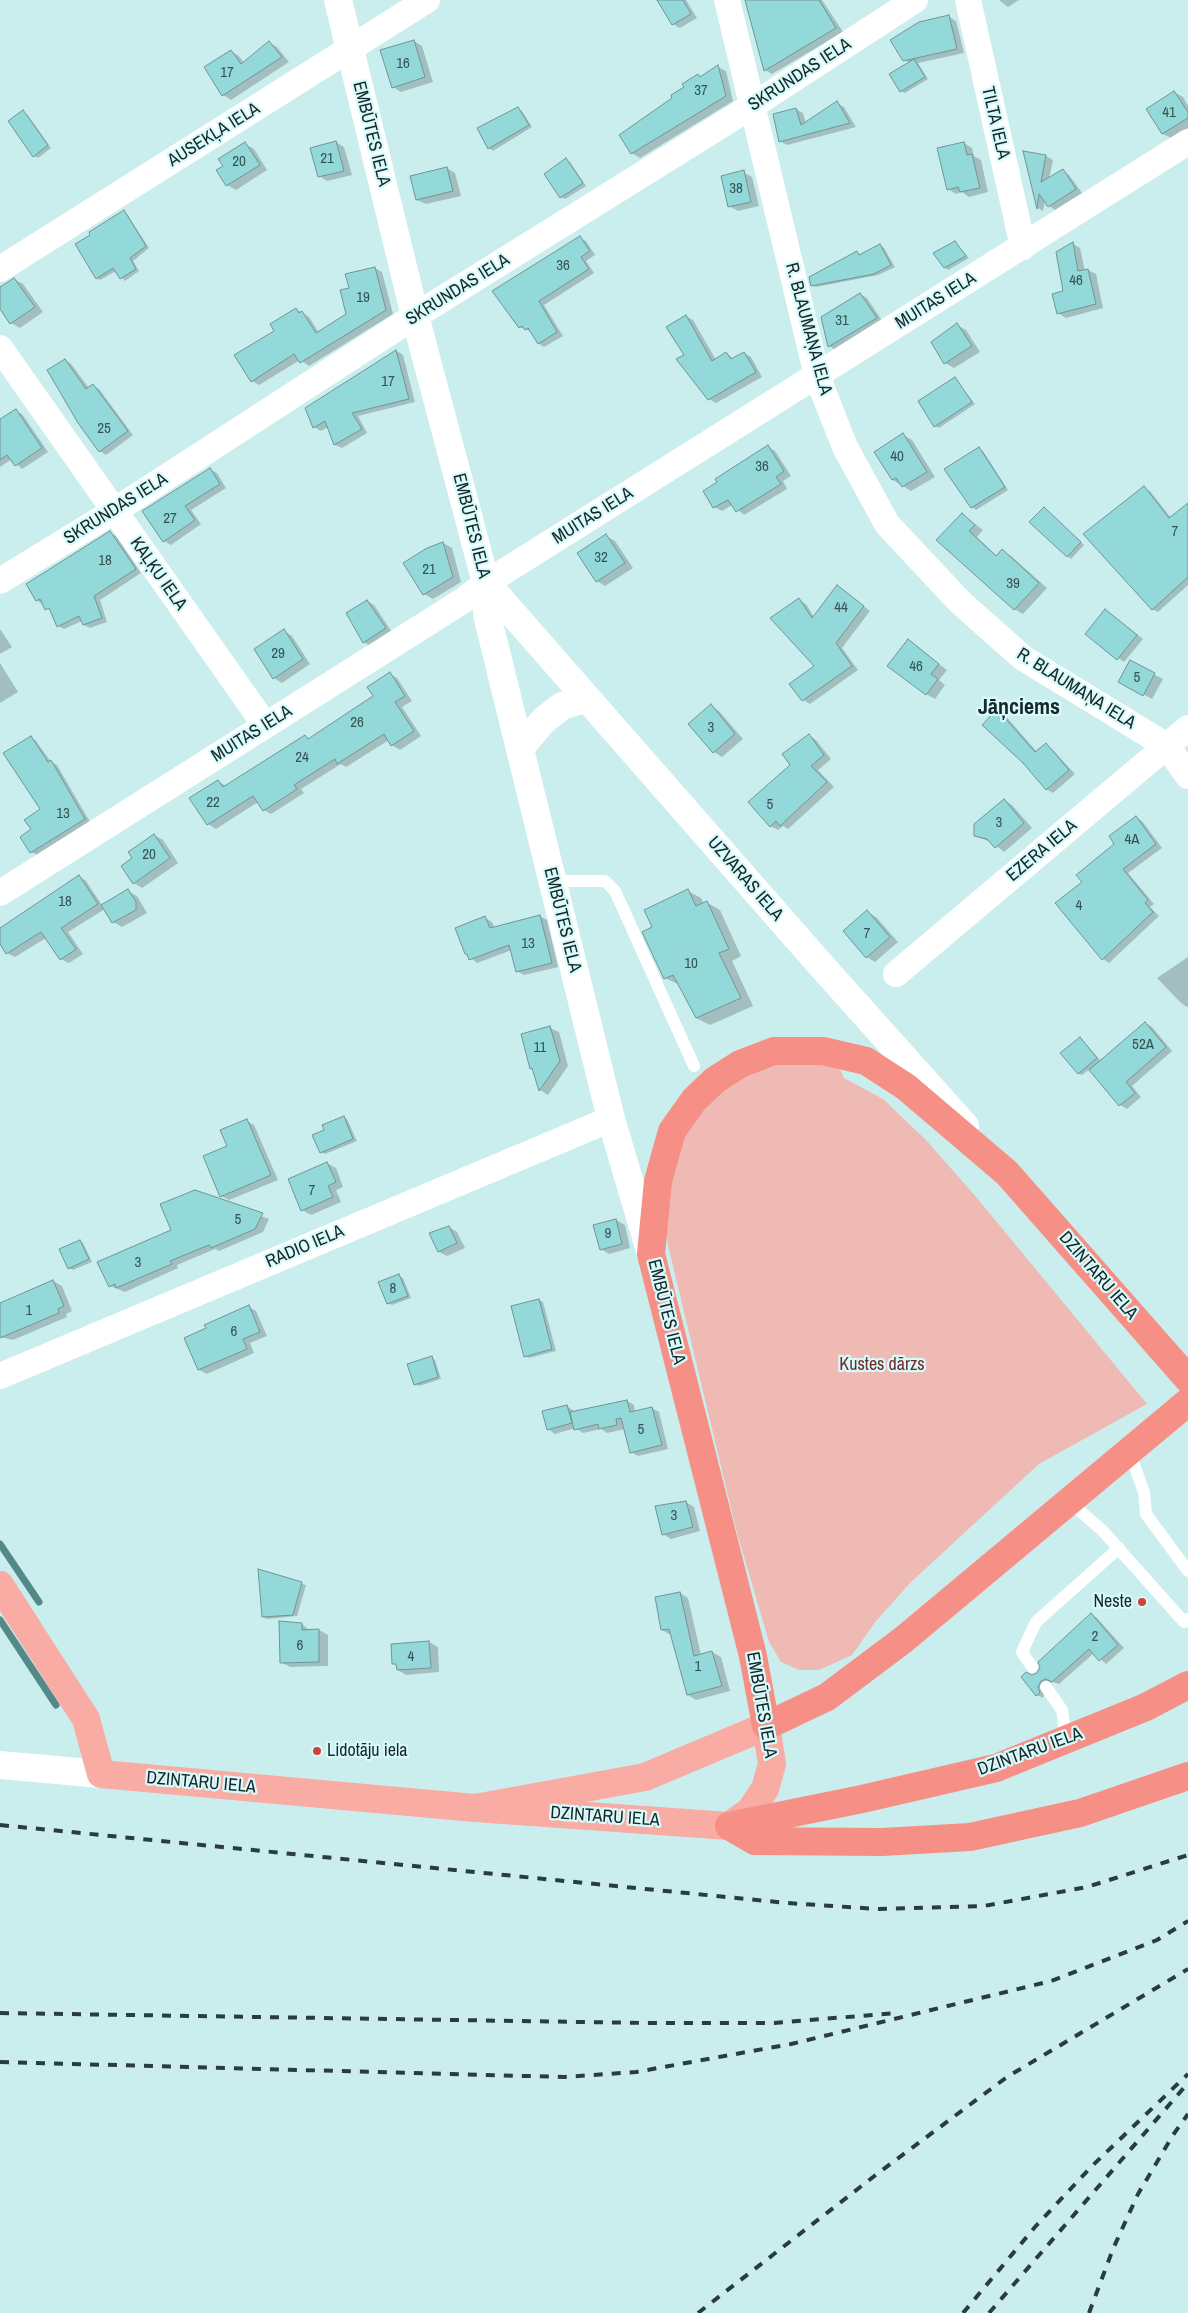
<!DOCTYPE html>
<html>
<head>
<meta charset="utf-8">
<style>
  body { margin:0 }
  canvas { display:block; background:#caeeee }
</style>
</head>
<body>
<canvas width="1188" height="2313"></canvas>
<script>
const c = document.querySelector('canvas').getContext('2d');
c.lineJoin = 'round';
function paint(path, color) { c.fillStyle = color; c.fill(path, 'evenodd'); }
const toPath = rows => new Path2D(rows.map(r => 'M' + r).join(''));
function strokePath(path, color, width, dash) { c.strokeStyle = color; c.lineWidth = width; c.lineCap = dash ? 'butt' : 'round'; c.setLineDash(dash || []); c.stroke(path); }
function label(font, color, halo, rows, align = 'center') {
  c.font = font + ' "Archivo Narrow",sans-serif'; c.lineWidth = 4.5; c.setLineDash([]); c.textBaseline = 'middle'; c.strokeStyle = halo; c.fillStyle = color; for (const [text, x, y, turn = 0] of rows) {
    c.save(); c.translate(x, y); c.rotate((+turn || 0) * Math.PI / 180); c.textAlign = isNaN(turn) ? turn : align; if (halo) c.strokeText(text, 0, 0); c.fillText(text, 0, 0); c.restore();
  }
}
paint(toPath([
  [807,1062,839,1067,844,1078,883,1099,927,1141,977,1198,1147,1404,1039,1464,911,1582,876,1621,852,1655,819,1670,799,1670,781,1662,769,1642,737,1533,667,1241,666,1219,675,1155,688,1128,704,1107,721,1091,752,1072,781,1064]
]), '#efbab3');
paint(toPath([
  [658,0,686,0,697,18,680,28,673,24],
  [746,0,822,0,843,32,772,74,765,70],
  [999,0,1019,0,1008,7],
  [948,16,956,21,964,53,918,63,928,79,905,93,901,91,891,75,910,63,904,60],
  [414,41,422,46,433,82,401,92,393,87],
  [269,43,277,47,289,62,231,100,223,95,231,51,239,56,244,63],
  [718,67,726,71,733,101,640,158,632,153,674,98,698,75,702,77],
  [1174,92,1183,97,1188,106,1188,128,1171,138,1163,134,1148,109],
  [837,103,844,107,856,127,787,145,780,141,796,109,803,113,806,124],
  [518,109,522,111,532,127,493,151,489,148,478,128],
  [23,112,27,114,51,148,38,158,34,156],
  [336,142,344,147,352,175,327,181,319,176],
  [964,143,972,148,974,156,981,160,988,192,969,197,962,192,956,194,948,189],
  [245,144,254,149,267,170,236,190,227,185,218,171,225,167],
  [1024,152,1046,156,1053,160,1049,179,1063,171,1069,175,1082,193,1055,210,1049,206,1045,201,1043,211,1038,208],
  [566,160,570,162,586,186,565,199,561,197],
  [447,168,455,173,461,196,426,204,417,200],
  [743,172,752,177,759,206,738,211,729,206],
  [124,212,127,214,149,248,133,261,139,271,125,281,116,271,100,280,96,278],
  [580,238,586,241,595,255,586,261,594,273,544,305,563,336,544,347,538,343,532,332,519,327],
  [955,242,969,258,948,270,944,267],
  [1073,244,1080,248,1085,271,1088,270,1096,274,1103,308,1066,318,1058,313,1065,292],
  [880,245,884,248,895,267,878,275,816,287,812,285,857,253,862,255],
  [375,268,382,272,393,314,309,366,300,360,259,385,252,381,296,309,309,317,319,333,347,314,351,289],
  [14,279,23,284,43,312,20,328,11,323,0,307,0,288],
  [860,294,867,298,883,322,837,351,829,346],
  [686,316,693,320,716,360,726,353,734,359,744,353,751,357,762,377,716,403,709,399,685,356],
  [957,325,966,330,980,352,954,368,945,363],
  [397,351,403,355,415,402,358,416,367,433,342,448,335,445,328,427,321,431,314,427,306,409],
  [65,360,71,364,89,388,93,386,99,389,133,435,106,455,100,451],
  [955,379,975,404,939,428,935,426],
  [16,411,22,414,48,452,22,469,12,459,0,467,0,422],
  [903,435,912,440,935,477,911,491,893,480],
  [768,447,775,451,791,476,783,481,787,489,744,515,732,505,722,511,714,507],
  [979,449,983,451,1008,490,976,510,972,507],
  [210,469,217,473,226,488,191,510,201,524,171,545,164,541,143,511],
  [1144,488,1150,491,1171,518,1188,505,1188,585,1158,612,1152,609],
  [1044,509,1084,545,1071,559,1067,556],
  [962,514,983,530,977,537,997,556,1002,551,1011,556,1047,588,1023,614,1014,609,938,540],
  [110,533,116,536,141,573,100,600,107,622,90,628,84,625,82,621,64,629,58,626,52,612,37,600],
  [606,536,615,541,633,568,605,586,597,581],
  [443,543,452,548,461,582,433,599,424,594],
  [844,591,870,611,842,648,858,670,810,704,803,700,816,667,799,600,806,604,814,617],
  [367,601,374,605,392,632,370,646,364,642],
  [1106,610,1143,639,1124,662,1086,634],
  [0,629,12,647,0,654],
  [284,631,292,636,310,664,282,683,274,678],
  [908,641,947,670,939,680,945,685,935,699,926,694],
  [1131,662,1163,679,1152,699,1120,682],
  [0,663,18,692,0,703],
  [390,674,397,678,412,701,402,707,421,736,400,750,392,745,389,740,346,767,341,764,301,789,304,793,271,814,264,810,258,802,216,829,208,824,218,781,226,786,305,737,310,739,375,696],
  [711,706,719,711,743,739,722,757,714,752],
  [997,711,1004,714,1037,752,1046,745,1052,749,1075,774,1053,793,1046,789],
  [809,735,816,740,831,759,818,770,834,787,788,829,783,826,778,830,770,826,792,765],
  [31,738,36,741,51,762,57,765,90,822,37,855,31,852,42,809],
  [1004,800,1012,805,1032,828,1004,852,991,842,975,836],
  [1136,817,1142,821,1162,848,1128,873,1154,904,1150,907,1159,916,1109,963,1103,959,1057,903,1083,882],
  [154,835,163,840,178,863,142,888,134,883,134,858],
  [79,876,86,881,102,905,128,891,137,896,147,913,122,927,113,922,105,909,68,932,83,954,69,963,61,959,46,938,15,957,7,953,0,941,0,929],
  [688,891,701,898,704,904,706,902,720,910,741,956,732,961,753,1006,710,1025,696,1018,680,985,665,978,654,927],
  [867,912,876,917,898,942,875,962,867,957],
  [540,916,547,920,558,967,524,975,517,971,512,950,477,963,466,954,485,918,492,922,495,928],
  [1188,957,1188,1006,1187,1007,1181,1003,1157,978],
  [1145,1023,1152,1027,1172,1051,1132,1086,1141,1097,1127,1109,1120,1105,1090,1069,1082,1075,1078,1073,1081,1039,1101,1061],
  [550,1028,559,1032,568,1066,548,1095,540,1090,534,1070,531,1068],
  [344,1117,347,1119,357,1141,325,1154,321,1152,326,1131],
  [247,1121,254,1125,278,1180,229,1200,221,1196,229,1147],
  [327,1163,336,1168,343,1187,336,1190,341,1202,311,1215,302,1210],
  [195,1192,269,1219,263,1232,219,1251,215,1249,177,1265,178,1268,125,1292,110,1286,173,1231],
  [616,1220,625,1225,630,1248,609,1254,601,1249],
  [449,1227,457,1232,465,1248,447,1256,439,1252],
  [80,1241,83,1243,92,1262,73,1270,69,1268],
  [399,1276,403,1278,411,1298,392,1305,388,1303],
  [53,1281,62,1286,72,1311,66,1314,67,1317,13,1340,0,1337,0,1304],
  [539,1300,543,1302,556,1351,529,1358,525,1356],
  [249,1307,256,1311,267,1336,250,1343,254,1353,207,1374,199,1370,185,1339],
  [431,1358,435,1360,441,1379,419,1386,415,1384],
  [627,1401,634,1405,635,1412,652,1408,659,1412,668,1449,638,1456,631,1452,625,1429,607,1433,601,1429,583,1433,575,1428,555,1434,548,1429,567,1406,575,1412],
  [686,1502,694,1507,700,1531,671,1539,663,1534],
  [260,1571,306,1585,297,1616,267,1619,263,1617],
  [680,1593,688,1598,701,1655,712,1652,721,1657,730,1691,696,1700,688,1695,671,1635,662,1630],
  [1091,1614,1097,1618,1124,1648,1106,1664,1094,1653,1059,1684,1053,1682,1047,1684,1043,1698,1037,1695,1032,1676,1038,1674],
  [302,1624,310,1631,319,1630,328,1635,328,1666,290,1667,281,1662],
  [429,1642,438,1647,439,1672,406,1675,398,1670,398,1666,393,1663]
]), '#0003');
strokePath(toPath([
  [0,1544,39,1602],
  [0,1620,56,1705]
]), '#54898a', 7);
const building = toPath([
  [657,0,683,0,691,14,672,25,657,0],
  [745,0,819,0,836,28,764,71,745,0],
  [949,15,957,49,903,61,890,40,919,22,949,15],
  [414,40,425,77,392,88,380,50,414,40],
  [269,41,282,57,222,96,204,67,231,50,241,64,269,41],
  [914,59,925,77,900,92,889,74,914,59],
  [718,65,726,96,631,154,619,135,672,98,671,95,684,87,682,84,698,74,700,77,718,65],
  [1174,91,1188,112,1188,118,1162,134,1146,109,1174,91],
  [837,101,850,123,779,142,773,114,796,108,801,125,837,101],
  [518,107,529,125,488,149,477,128,518,107],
  [23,110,48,145,33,157,8,121,23,110],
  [336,141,344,171,318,177,310,148,336,141],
  [245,142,260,165,226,186,216,170,223,166,218,159,245,142],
  [964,142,967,155,972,154,980,188,960,192,958,187,947,190,937,148,964,142],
  [1023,151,1046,155,1041,182,1063,169,1076,189,1048,207,1039,194,1037,209,1023,151],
  [566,158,583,183,560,198,544,174,566,158],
  [447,167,453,191,416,200,410,176,447,167],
  [744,170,751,202,728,207,721,176,744,170],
  [124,210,146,246,130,258,136,269,120,279,113,268,96,279,75,244,90,235,89,232,124,210],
  [580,236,590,251,581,257,589,269,539,301,557,332,538,344,528,328,525,330,522,326,519,328,492,291,580,236],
  [955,241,966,256,944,268,933,253,955,241],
  [1073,242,1078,271,1088,269,1096,304,1057,314,1052,294,1063,291,1056,252,1073,242],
  [880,244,891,265,874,274,811,286,809,277,857,251,859,255,880,244],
  [375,267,386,310,300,363,294,354,251,382,234,355,274,331,270,324,296,308,299,313,302,311,316,333,346,314,340,290,349,288,345,274,375,267],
  [14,278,35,307,10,324,0,309,0,287,14,278],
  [860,293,877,318,828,347,821,317,860,293],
  [686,315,712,361,726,352,731,359,744,352,756,372,708,400,676,359,684,355,666,327,686,315],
  [957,323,972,346,944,364,931,342,957,323],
  [396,350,409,399,352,413,362,429,334,445,325,421,313,428,305,408,396,350],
  [65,359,86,389,93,384,128,431,99,452,78,423,47,370,65,359],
  [955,377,972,402,934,427,918,401,955,377],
  [16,409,42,448,15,466,7,455,0,460,0,419,16,409],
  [903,433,927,472,902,487,896,478,892,480,874,452,903,433],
  [768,445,784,471,776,477,781,484,736,512,728,500,713,508,703,491,717,482,715,479,768,445],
  [979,447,1005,487,971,508,944,469,979,447],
  [210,468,220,484,185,506,195,520,163,542,142,511,210,468],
  [1144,486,1169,518,1188,503,1188,577,1152,610,1083,534,1144,486],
  [1044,507,1081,542,1067,557,1029,522,1044,507],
  [962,513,975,525,969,531,996,556,1002,549,1039,583,1014,610,936,540,962,513],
  [110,531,136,569,94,596,102,618,83,625,79,616,57,627,49,608,45,610,40,599,36,601,26,584,110,531],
  [606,534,625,563,596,582,577,553,606,534],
  [443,542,453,577,423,595,403,563,427,548,443,542],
  [837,585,864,606,836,643,852,666,802,701,789,684,814,666,770,618,799,598,812,618,837,585],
  [367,600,386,628,363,643,346,613,367,600],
  [1105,609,1137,635,1117,660,1085,634,1105,609],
  [284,629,303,659,273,679,254,649,284,629],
  [908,639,939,664,931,674,938,679,926,695,887,666,908,639],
  [1130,660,1155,673,1143,696,1118,682,1130,660],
  [390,672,405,696,395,702,414,731,391,746,384,734,337,764,335,759,294,785,297,789,263,811,253,796,207,825,189,798,218,780,223,787,305,735,308,739,373,696,367,687,390,672],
  [711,704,735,734,713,753,688,724,711,704],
  [997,709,1035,752,1046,743,1069,770,1046,790,1023,763,982,725,997,709],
  [809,734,824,755,811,766,827,782,780,826,776,821,770,827,748,802,790,765,782,754,809,734],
  [31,736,48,762,51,760,85,819,30,853,20,837,31,829,24,820,40,809,3,753,31,736],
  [1004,799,1024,823,995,848,987,839,974,836,974,824,1004,799],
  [1136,816,1156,844,1123,869,1148,900,1145,903,1153,912,1102,960,1055,903,1082,882,1076,875,1114,844,1109,836,1136,816],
  [154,834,170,858,133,884,121,866,132,858,128,852,154,834],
  [79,875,98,904,61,928,76,949,60,960,41,932,6,954,0,944,0,928,79,875],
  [128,889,136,902,136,910,112,923,101,905,128,889],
  [688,889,696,906,707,901,729,949,719,953,741,998,696,1018,673,975,664,979,642,932,652,927,644,910,688,889],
  [867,910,890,937,866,958,843,931,867,910],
  [540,915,552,963,516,972,509,945,469,960,467,954,465,954,455,928,485,916,490,928,540,915],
  [1145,1022,1166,1047,1126,1082,1135,1093,1119,1106,1089,1070,1145,1022],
  [550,1026,560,1061,539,1091,532,1068,530,1069,521,1034,550,1026],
  [1080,1037,1097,1058,1078,1074,1060,1053,1080,1037],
  [344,1116,353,1139,320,1153,312,1135,324,1130,322,1125,344,1116],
  [247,1119,271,1175,220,1197,203,1156,227,1146,220,1130,247,1119],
  [327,1162,336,1182,328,1186,333,1197,301,1211,288,1179,327,1162],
  [195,1190,263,1213,255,1229,211,1248,209,1245,170,1261,172,1264,116,1288,115,1284,109,1287,97,1262,171,1230,160,1204,195,1190],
  [616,1219,622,1244,600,1250,593,1225,616,1219],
  [449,1226,457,1243,438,1252,429,1233,449,1226],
  [80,1240,89,1259,68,1269,59,1249,80,1240],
  [399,1274,408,1296,387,1304,378,1282,399,1274],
  [53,1280,64,1306,58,1309,59,1313,0,1338,0,1303,53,1280],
  [539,1299,552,1349,524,1357,511,1306,539,1299],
  [249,1305,260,1332,243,1339,247,1349,198,1370,184,1338,206,1328,204,1325,249,1305],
  [432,1356,438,1377,414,1385,407,1364,432,1356],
  [627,1400,630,1412,652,1407,662,1445,630,1453,621,1418,616,1419,617,1425,599,1429,598,1424,574,1430,570,1412,627,1400],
  [567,1405,572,1423,547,1430,542,1411,567,1405],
  [686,1501,693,1527,662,1535,655,1506,686,1501],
  [258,1569,302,1582,293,1615,262,1617,258,1569],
  [680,1592,694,1656,712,1651,722,1686,687,1695,669,1629,661,1630,655,1597,680,1592],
  [1091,1613,1118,1645,1099,1661,1089,1649,1052,1682,1046,1679,1041,1681,1038,1687,1040,1693,1036,1696,1021,1677,1026,1672,1032,1675,1037,1673,1040,1667,1038,1662,1091,1613],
  [279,1621,302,1623,302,1630,319,1629,319,1662,280,1663,279,1621],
  [429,1641,431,1668,397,1670,396,1664,392,1664,391,1644,429,1641]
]);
paint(building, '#93d9da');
strokePath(building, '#729495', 1);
strokePath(toPath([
  [552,881,605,881,615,891,694,1066],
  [1129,1451,1144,1492,1146,1514,1188,1571],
  [1068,1501,1102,1530,1184,1622,1188,1619],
  [1032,1667,1022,1652,1036,1622,1119,1548],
  [1046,1687,1062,1710,1066,1740]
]), '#fff', 12);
strokePath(toPath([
  [727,0,817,376,845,447,887,524,960,602,1023,658,1167,746,1188,776],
  [968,0,1023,247],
  [0,269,427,0],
  [0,348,265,725],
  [0,581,114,511,415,316,752,106,915,0],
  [0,893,464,600,486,583,1188,142],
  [896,974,1188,728],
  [0,1376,611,1119]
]), '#fff', 26);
strokePath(toPath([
  [338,0,415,316,486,583,487,615,611,1119,651,1254],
  [486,583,819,963,965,1126],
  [520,748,544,720,562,706,586,698],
  [0,1765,101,1774]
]), '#fff', 28);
strokePath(toPath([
  [0,1585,86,1719,101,1774,475,1808,729,1826,750,1811,765,1789,772,1764,766,1726,645,1777,475,1808]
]), '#f8aca4', 28);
strokePath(toPath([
  [1188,1379,1007,1173,906,1087,866,1061,823,1051,774,1051,740,1064,715,1080,694,1100,672,1131,658,1181,651,1254,753,1656,766,1726,827,1697,903,1640,1188,1402],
  [729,1826,862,1799,996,1768,1146,1707,1188,1685],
  [729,1826,755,1841,882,1842,970,1837,1080,1813,1188,1776]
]), '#f69086', 28);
strokePath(toPath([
  [0,1825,787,1903,878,1909,984,1906,1087,1887,1188,1855],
  [0,2013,647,2023,774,2023,896,2013],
  [0,2062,564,2077,636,2072,791,2044,1051,1981,1157,1940,1188,1921],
  [698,2313,877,2174,1007,2077,1188,1969],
  [963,2313,1035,2227,1092,2166,1188,2074],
  [989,2313,1188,2083],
  [1089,2313,1113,2249,1138,2194,1173,2135,1188,2114]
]), '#2b3c3c', 4, [9, 9]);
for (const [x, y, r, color] of [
  [1142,1602,5,"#cf4139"],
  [317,1751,5,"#cf4139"]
]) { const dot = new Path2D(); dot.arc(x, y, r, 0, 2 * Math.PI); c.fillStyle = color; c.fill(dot); strokePath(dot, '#d7fbfc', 2); }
label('15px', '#375353', null, [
  ["16",403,64],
  ["17",227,73],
  ["37",701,91],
  ["41",1169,113],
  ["21",327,159],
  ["20",239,162],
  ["38",736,189],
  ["36",563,266],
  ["46",1076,281],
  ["19",363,298],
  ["31",842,321],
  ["17",388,382],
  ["25",104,429],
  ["40",897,457],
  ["36",762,467],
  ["27",170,519],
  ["7",1175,532],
  ["32",601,558],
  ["18",105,561],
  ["21",429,570],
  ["39",1013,584],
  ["44",841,608],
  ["29",278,654],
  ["46",916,667],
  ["5",1137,678],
  ["26",357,723],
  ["3",711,728],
  ["24",302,758],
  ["22",213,803],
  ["5",770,805],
  ["13",63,814],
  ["3",999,823],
  ["4A",1132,840],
  ["20",149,855],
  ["18",65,902],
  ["4",1079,906],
  ["7",867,934],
  ["13",528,944],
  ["10",691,964],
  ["52A",1143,1045],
  ["11",540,1048],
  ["7",312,1191],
  ["5",238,1220],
  ["9",608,1234],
  ["3",138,1263],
  ["8",393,1289],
  ["1",29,1311],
  ["6",234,1332],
  ["5",641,1430],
  ["3",674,1516],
  ["2",1095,1637],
  ["6",300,1646],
  ["4",411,1657],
  ["1",698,1667]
]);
label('18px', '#182626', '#d7fbfc', [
  ["SKRUNDAS IELA",800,75,-33],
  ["TILTA IELA",995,123,77],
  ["EMBŪTES IELA",371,134,76],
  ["AUSEKĻA IELA",214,135,-32],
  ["SKRUNDAS IELA",458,290,-32],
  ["MUITAS IELA",936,301,-32],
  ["R. BLAUMAŅA IELA",808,329,75],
  ["SKRUNDAS IELA",116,509,-32],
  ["MUITAS IELA",593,516,-32],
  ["EMBŪTES IELA",471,526,76],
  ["KAĻĶU IELA",158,574,55],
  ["R. BLAUMAŅA IELA",1076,689,32],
  ["MUITAS IELA",252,734,-32],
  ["EZERA IELA",1042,851,-40],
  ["UZVARAS IELA",745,879,49],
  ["EMBŪTES IELA",562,920,76],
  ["RADIO IELA",305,1247,-23],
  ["DZINTARU IELA",1098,1276,49],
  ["EMBŪTES IELA",666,1312,76],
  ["EMBŪTES IELA",761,1705,80],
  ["DZINTARU IELA",1030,1752,-20],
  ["DZINTARU IELA",201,1783,5],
  ["DZINTARU IELA",605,1817,4]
]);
label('18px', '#702a25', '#d7fbfc', [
  ["Kustes dārzs",882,1365]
]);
label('18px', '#182626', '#d7fbfc', [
  ["Neste",1132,1602],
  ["Lidotāju iela",327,1751,"left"]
], 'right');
label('bold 22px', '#182626', '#d7fbfc', [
  ["Jāņciems",1019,708]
]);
</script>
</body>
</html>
